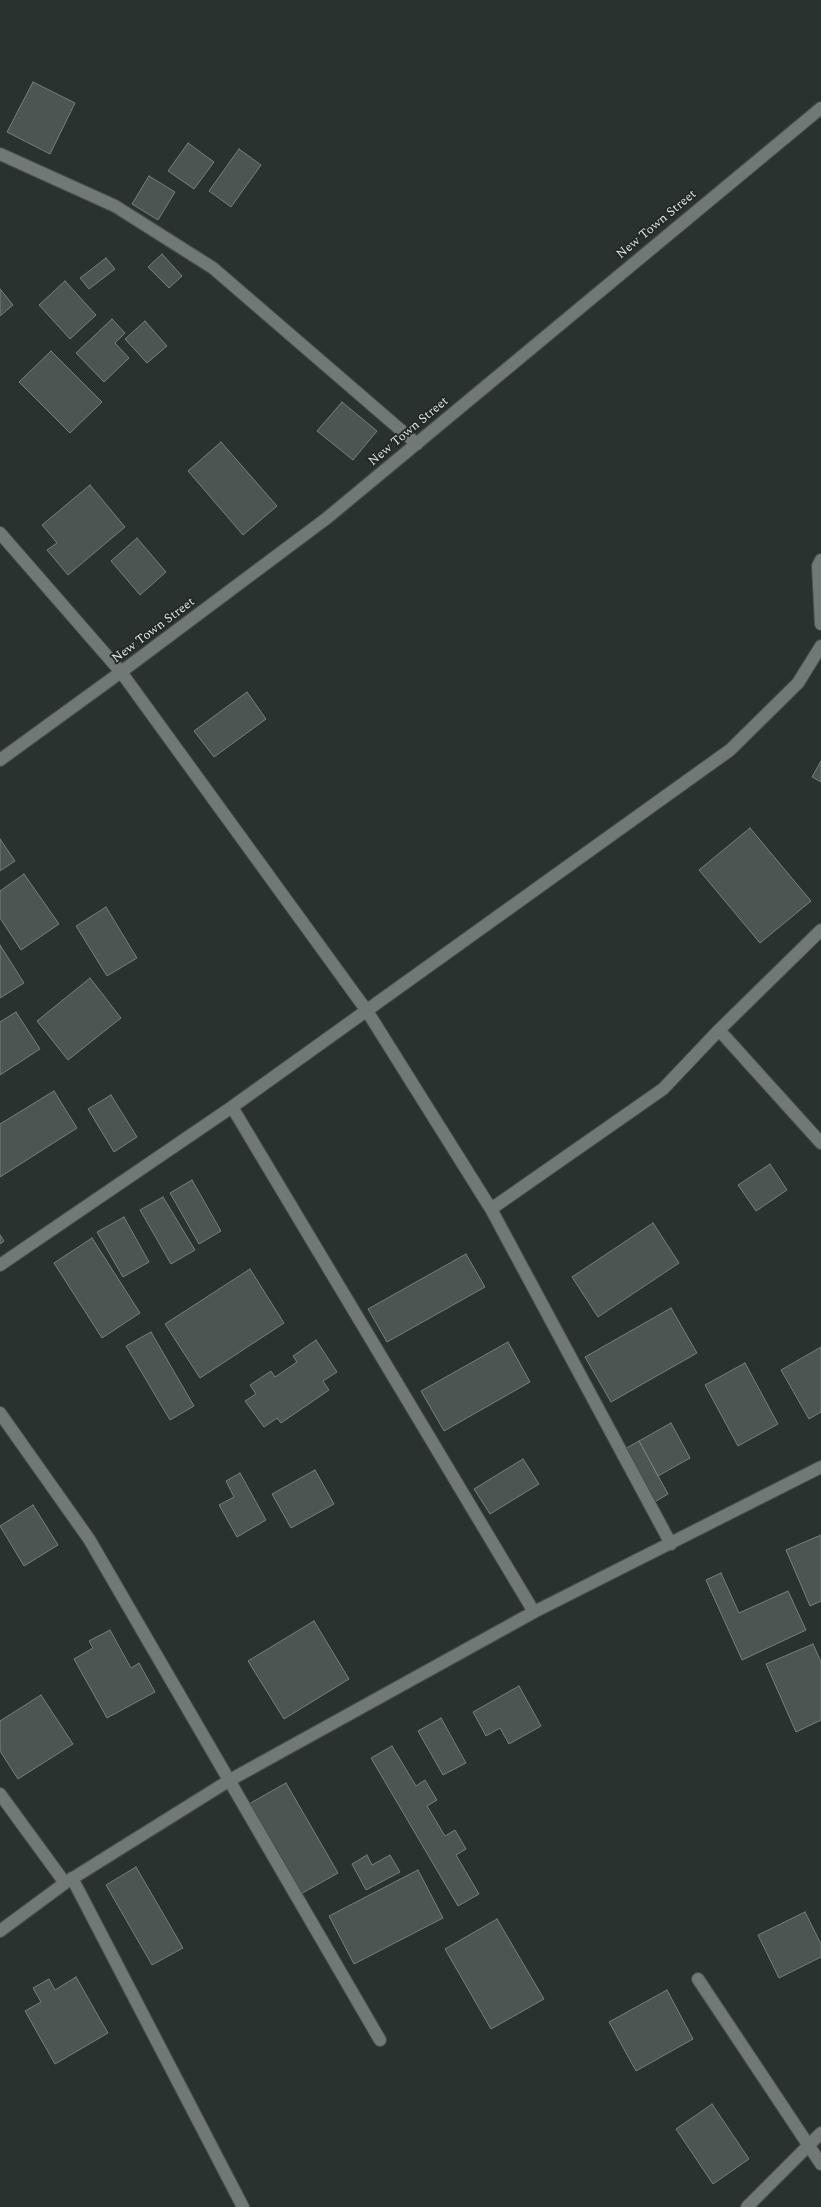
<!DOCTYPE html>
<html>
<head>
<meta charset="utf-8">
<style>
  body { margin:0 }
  canvas { display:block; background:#2a322f }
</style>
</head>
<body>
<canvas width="821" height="2207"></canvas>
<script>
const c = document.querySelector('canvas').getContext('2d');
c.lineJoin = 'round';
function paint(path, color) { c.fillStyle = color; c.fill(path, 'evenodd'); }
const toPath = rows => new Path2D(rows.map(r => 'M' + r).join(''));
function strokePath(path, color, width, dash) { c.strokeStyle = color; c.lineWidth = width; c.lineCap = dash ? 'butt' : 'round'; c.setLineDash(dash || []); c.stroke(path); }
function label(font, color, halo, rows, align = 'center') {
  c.font = font + ' Spectral,serif'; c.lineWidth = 3.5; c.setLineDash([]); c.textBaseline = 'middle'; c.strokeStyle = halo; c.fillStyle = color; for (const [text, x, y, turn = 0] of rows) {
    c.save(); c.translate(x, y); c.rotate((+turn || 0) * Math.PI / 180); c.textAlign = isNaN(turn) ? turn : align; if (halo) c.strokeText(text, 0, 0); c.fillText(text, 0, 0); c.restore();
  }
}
const building = toPath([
  [33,82,75,103,50,154,7,132,33,82],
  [188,143,214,162,194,189,168,171,188,143],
  [239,149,261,165,231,207,209,191,239,149],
  [149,176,175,192,158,220,132,204,149,176],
  [162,254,182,276,169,288,148,267,162,254],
  [106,258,115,269,89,289,80,278,106,258],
  [65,281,96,315,70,339,39,305,65,281],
  [0,289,13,305,0,316,0,289],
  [112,319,125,333,115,343,129,358,104,382,76,353,112,319],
  [145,321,167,346,147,363,125,339,145,321],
  [51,351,102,402,70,433,19,382,51,351],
  [342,402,377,431,353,460,317,431,342,402],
  [221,442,277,506,243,535,188,471,221,442],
  [90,485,125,527,68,575,47,550,57,543,42,525,90,485],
  [137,538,166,572,140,595,111,561,137,538],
  [247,692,266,719,214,757,194,731,247,692],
  [821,761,821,782,812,777,821,761],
  [750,828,811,901,760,943,699,870,750,828],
  [0,839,15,861,0,871,0,839],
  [24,874,59,924,21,950,0,918,0,891,24,874],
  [106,907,137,958,107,976,76,926,106,907],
  [0,945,24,983,0,998,0,945],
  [90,978,121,1018,68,1060,37,1021,90,978],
  [16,1012,40,1049,0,1075,0,1022,16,1012],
  [54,1091,77,1128,0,1177,0,1124,54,1091],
  [111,1095,137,1137,114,1152,88,1109,111,1095],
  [770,1164,787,1190,756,1211,738,1185,770,1164],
  [192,1180,221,1231,199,1244,170,1193,192,1180],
  [163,1197,195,1250,171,1264,140,1210,163,1197],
  [124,1217,149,1262,123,1277,97,1232,124,1217],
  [653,1223,679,1263,598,1317,572,1277,653,1223],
  [0,1235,4,1241,0,1244,0,1235],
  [92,1238,140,1313,102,1338,54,1263,92,1238],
  [466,1254,485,1287,387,1342,368,1309,466,1254],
  [250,1269,284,1323,200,1378,165,1324,250,1269],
  [671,1308,697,1353,611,1402,585,1357,671,1308],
  [151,1332,194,1406,170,1420,126,1346,151,1332],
  [316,1340,337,1372,323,1381,329,1390,281,1423,277,1418,264,1427,245,1401,256,1394,250,1385,271,1371,275,1377,297,1362,293,1356,316,1340],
  [508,1342,530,1382,444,1431,421,1391,508,1342],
  [821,1347,821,1412,809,1419,781,1370,821,1347],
  [745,1363,778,1424,738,1446,705,1385,745,1363],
  [671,1423,690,1458,658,1476,639,1441,671,1423],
  [639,1441,668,1494,653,1503,623,1450,639,1441],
  [523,1459,539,1484,490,1514,474,1489,523,1459],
  [315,1470,334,1504,291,1528,272,1494,315,1470],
  [240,1473,266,1520,237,1537,219,1505,234,1497,226,1481,240,1473],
  [33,1505,58,1545,24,1566,0,1526,33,1505],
  [821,1535,821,1601,810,1606,786,1550,821,1535],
  [721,1573,739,1613,788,1591,806,1630,742,1660,706,1580,721,1573],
  [314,1621,349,1679,284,1719,248,1661,314,1621],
  [110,1630,131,1668,139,1663,155,1692,107,1718,74,1659,93,1648,89,1641,110,1630],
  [813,1644,821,1662,821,1720,796,1732,766,1664,813,1644],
  [519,1686,541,1726,509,1744,500,1728,486,1736,473,1712,519,1686],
  [41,1695,73,1744,18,1779,0,1751,0,1721,41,1695],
  [441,1718,466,1763,443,1775,418,1731,441,1718],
  [392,1746,416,1786,425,1780,437,1800,427,1806,445,1836,455,1830,466,1849,456,1855,479,1894,458,1906,371,1758,392,1746],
  [286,1783,338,1873,299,1895,247,1805,286,1783],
  [367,1855,372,1865,390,1855,400,1872,366,1890,352,1864,367,1855],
  [136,1867,183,1948,152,1965,106,1885,136,1867],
  [418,1870,443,1918,354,1964,329,1916,418,1870],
  [805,1912,821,1944,821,1957,779,1978,758,1935,805,1912],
  [497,1919,544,1999,491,2029,445,1949,497,1919],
  [76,1977,108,2033,55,2064,25,2011,41,2002,33,1988,49,1979,55,1990,76,1977],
  [667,1990,693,2039,636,2071,609,2022,667,1990],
  [712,2104,749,2159,713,2184,676,2129,712,2104]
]);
paint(building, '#4c5551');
strokePath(building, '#767f7c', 1);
const minor = toPath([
  [0,154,115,206,213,268,417,444],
  [0,533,121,672,367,1011,491,1209,671,1544],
  [821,560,818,566,821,624],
  [0,760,121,672,327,518,821,108],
  [719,1030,821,1143],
  [232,1107,534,1612],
  [491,1209,663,1089,719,1030,821,930],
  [0,1265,232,1107,730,750,798,683,821,646],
  [0,1413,89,1539,380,2040],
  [0,1794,65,1883],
  [72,1878,243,2207],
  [0,1931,65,1883,230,1780,534,1612,821,1467],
  [698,1979,821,2164],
  [747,2207,821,2133]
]);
strokePath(minor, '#484f4c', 14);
strokePath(minor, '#707976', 12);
label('13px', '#e1e6e4', '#202825', [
  ["New Town Street",657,225,-40],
  ["New Town Street",409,432,-40],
  ["New Town Street",154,631,-37]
]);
</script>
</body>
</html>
